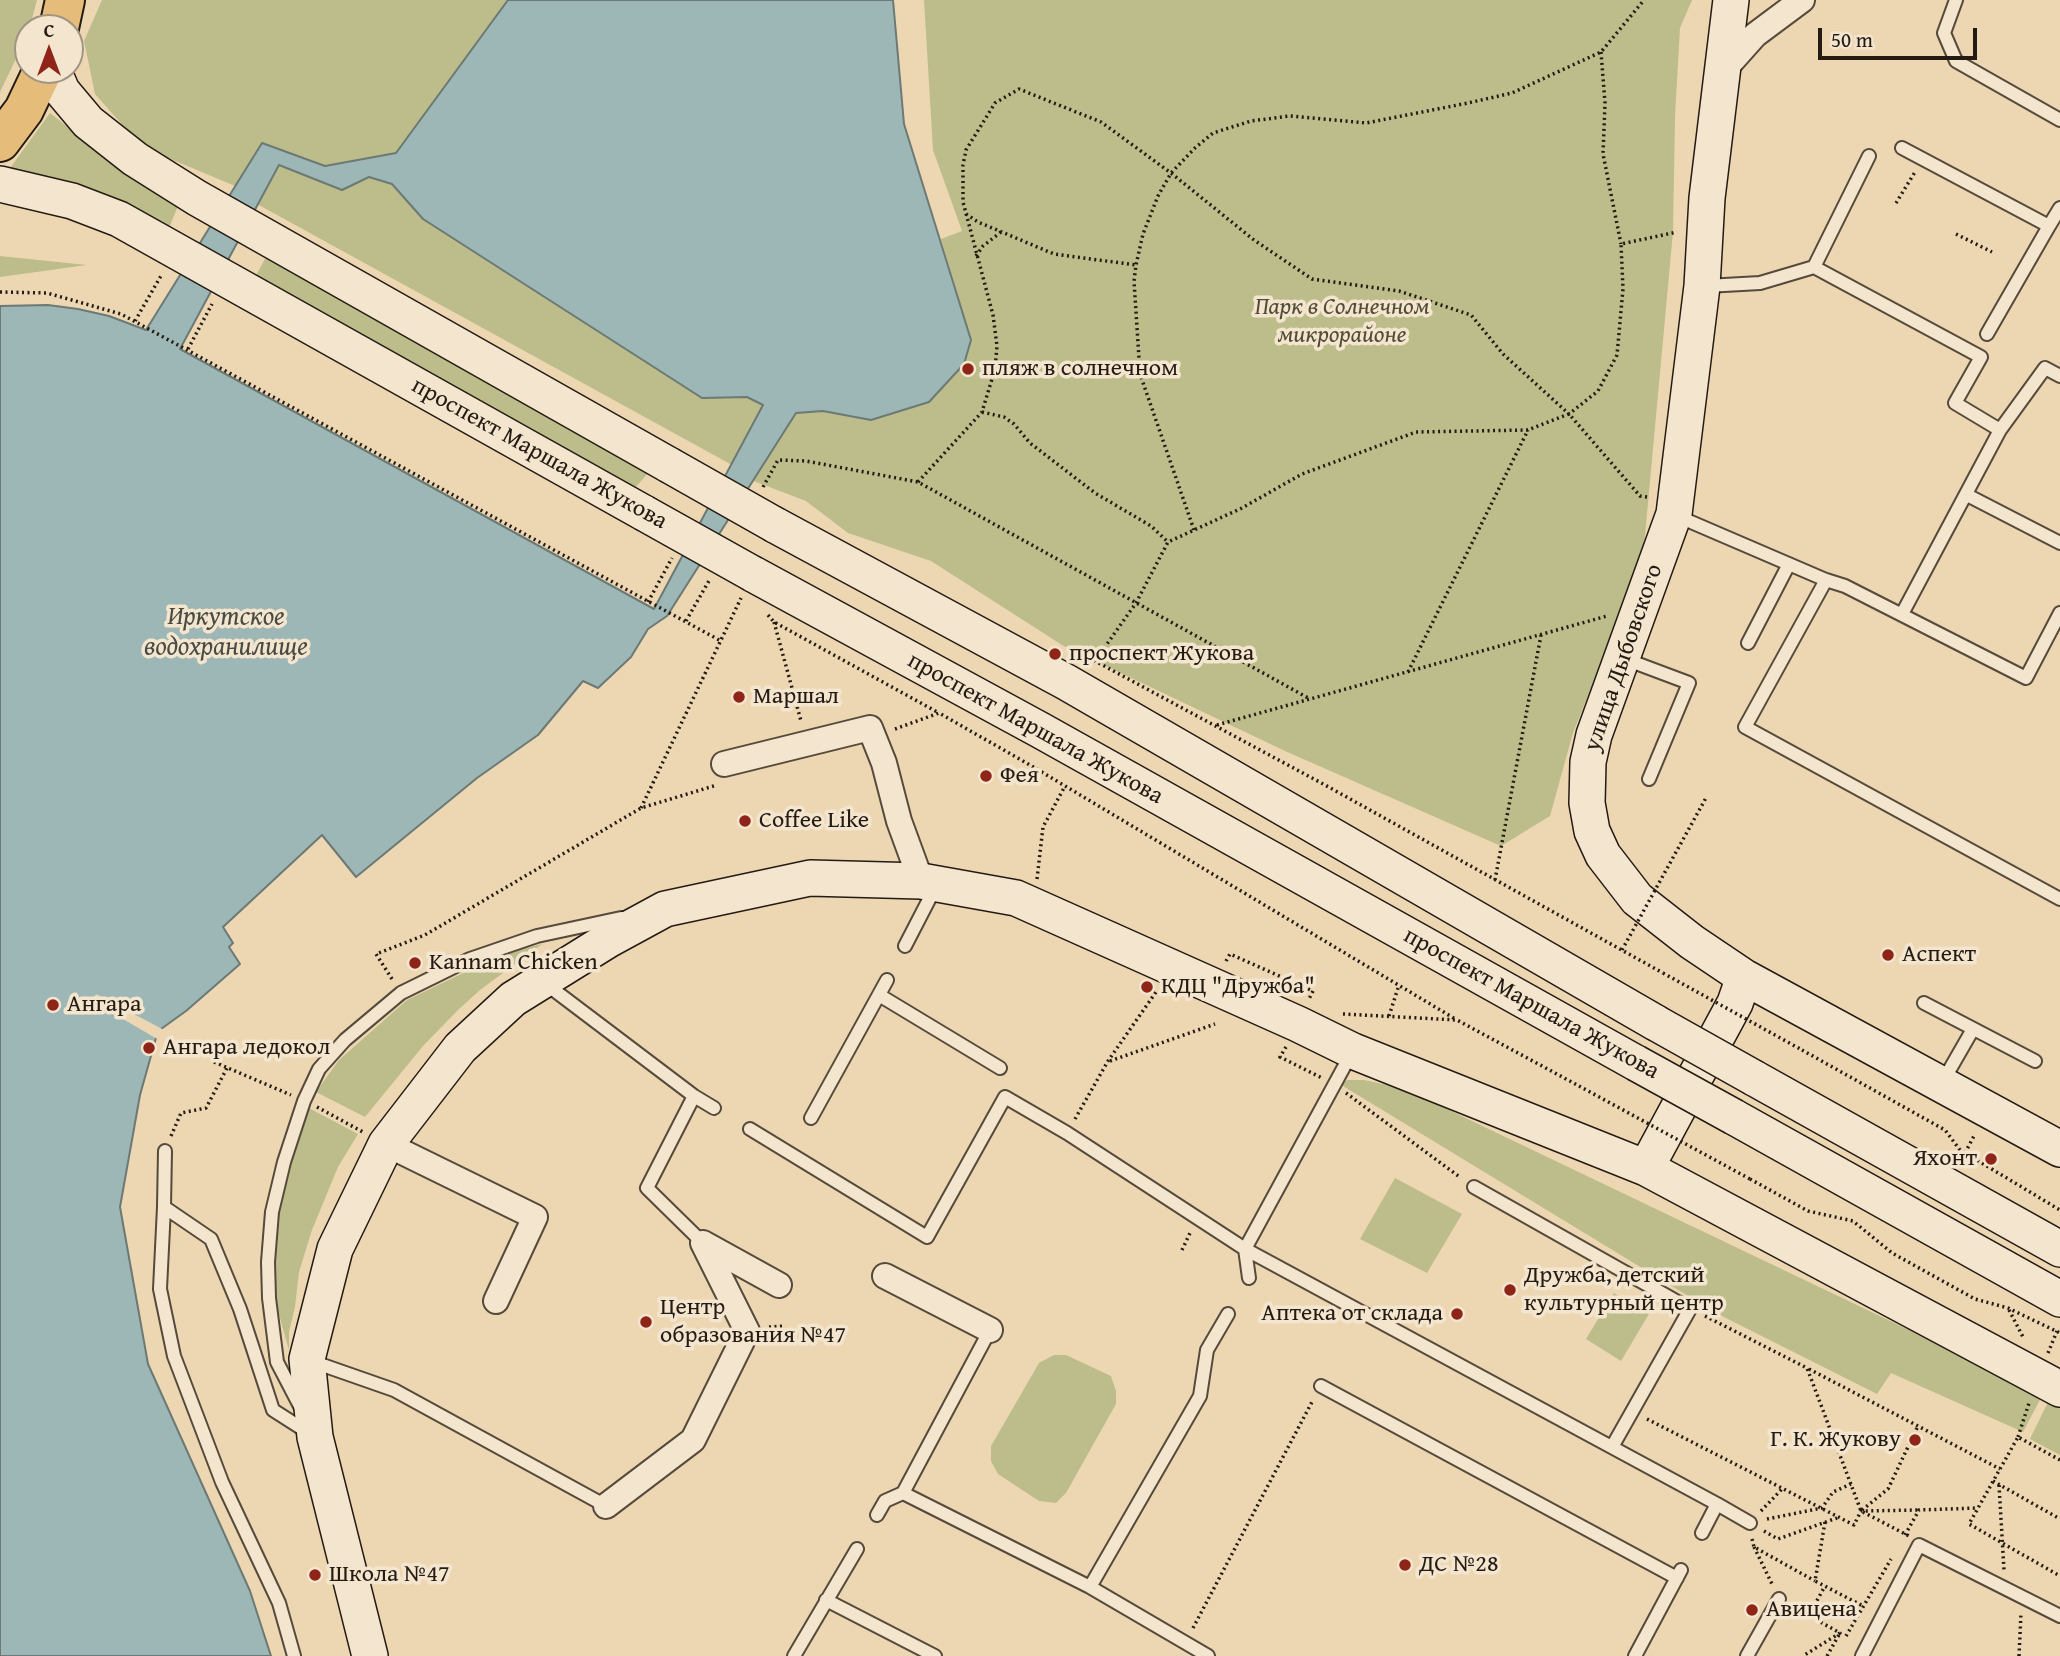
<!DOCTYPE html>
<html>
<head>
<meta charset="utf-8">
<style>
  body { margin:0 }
  #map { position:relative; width:2060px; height:1656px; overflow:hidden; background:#edd7b3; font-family:"Gentium Book Plus",serif }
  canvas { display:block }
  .north { position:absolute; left:14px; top:14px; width:70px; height:70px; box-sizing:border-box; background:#f3e5ce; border:2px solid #a09483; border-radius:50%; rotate:0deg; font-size:19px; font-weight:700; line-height:28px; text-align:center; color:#241b13 }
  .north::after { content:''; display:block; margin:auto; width:24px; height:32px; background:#8f2418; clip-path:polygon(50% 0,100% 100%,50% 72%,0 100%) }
  .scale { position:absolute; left:1818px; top:28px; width:159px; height:32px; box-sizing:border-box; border:4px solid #241b13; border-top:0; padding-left:9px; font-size:21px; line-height:24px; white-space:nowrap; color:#241b13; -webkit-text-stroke:5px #f3e5ce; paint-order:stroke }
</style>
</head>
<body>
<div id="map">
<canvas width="2060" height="1656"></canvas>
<div class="north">С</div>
<div class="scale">50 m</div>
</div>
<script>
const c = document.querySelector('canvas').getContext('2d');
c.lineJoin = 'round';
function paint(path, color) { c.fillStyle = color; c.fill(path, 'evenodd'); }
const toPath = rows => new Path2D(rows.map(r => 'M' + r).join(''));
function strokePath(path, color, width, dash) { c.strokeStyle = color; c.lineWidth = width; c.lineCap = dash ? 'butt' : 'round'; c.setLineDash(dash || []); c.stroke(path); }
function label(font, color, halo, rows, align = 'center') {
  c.font = font + ' "Gentium Book Plus",serif'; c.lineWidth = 7; c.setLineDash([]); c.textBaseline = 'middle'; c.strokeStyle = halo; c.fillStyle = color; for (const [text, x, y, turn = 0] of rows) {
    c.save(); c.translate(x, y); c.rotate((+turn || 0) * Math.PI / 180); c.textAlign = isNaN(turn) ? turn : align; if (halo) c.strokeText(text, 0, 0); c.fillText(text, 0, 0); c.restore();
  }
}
paint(toPath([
  [0,0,37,0,28,34,0,92],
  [102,0,508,0,396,153,325,166,262,143,235,186,142,147,95,94,84,41],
  [924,0,1692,0,1680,28,1675,116,1673,232,1643,557,1573,733,1550,816,1501,846,1285,751,1062,645,931,561,848,533,806,501,751,480,796,413,823,411,871,420,929,402,964,364,971,340,941,239,962,231,933,150],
  [50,113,113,163,179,203,168,231,5,175],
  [279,165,342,190,370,177,392,184,423,219,702,398,747,397,764,405,732,465,257,204],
  [0,256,87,265,0,277],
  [266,257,649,472,634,489,253,281],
  [542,944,480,990,458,1010,423,1046,365,1117,316,1092,339,1060,407,1000,505,953],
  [1348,1080,1364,1080,1405,1089,2043,1394,2023,1432,1891,1373,1877,1394,1716,1313,1338,1083],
  [305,1106,358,1134,338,1167,312,1230,299,1272,295,1307,289,1332,289,1350,276,1304,271,1254,274,1215],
  [1395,1178,1462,1214,1427,1273,1360,1239],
  [1614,1293,1649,1314,1621,1361,1586,1339],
  [1054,1355,1066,1355,1111,1376,1116,1391,1116,1404,1066,1493,1056,1503,1039,1501,998,1474,991,1461,991,1446,1039,1363],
  [2051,1396,2060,1400,2060,1455,2030,1439]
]), '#bcbd8a');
const water = toPath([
  [508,0,893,0,904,124,971,340,964,364,929,402,871,420,823,411,796,413,667,616,648,629,631,657,598,688,583,681,538,735,477,778,356,877,322,835,223,927,233,943,229,947,240,964,186,1011,161,1029,156,1038,140,1095,120,1207,148,1364,250,1591,271,1656,0,1656,0,306,48,305,78,309,109,316,146,330,262,143,325,166,396,153,508,0],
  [279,165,342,190,369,177,392,184,423,219,702,398,747,397,763,405,654,609,180,349,279,165]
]);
paint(water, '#9cb7b5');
strokePath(water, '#6c7974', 2);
paint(toPath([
  [96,994,164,1030,159,1040,92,1001]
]), '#edd7b3');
const lane = toPath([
  [1956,0,1944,33,1956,61,2060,120],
  [1902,148,2049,226,2060,208],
  [1814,267,1869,156],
  [1706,286,1760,283,1814,267,1981,357,1955,403,2000,430],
  [1987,334,2049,226],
  [1967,495,2060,543],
  [1677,516,1826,580,1845,586,2026,678,2060,613],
  [1826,580,1745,727,2060,899],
  [1902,614,2000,430,2045,368,2060,376],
  [1748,643,1789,564],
  [1625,659,1689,683,1649,779],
  [905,946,936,886],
  [546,984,694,1096,714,1108],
  [879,995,1000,1068],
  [1924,1003,2035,1061],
  [1351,1054,1245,1249,1717,1504,1702,1533],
  [1942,1083,1973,1029],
  [694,1096,647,1188,703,1243],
  [811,1118,887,980],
  [750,1129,927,1237,1005,1097,1067,1133,1245,1249,1249,1278],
  [165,1151,164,1207,211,1239,240,1309,273,1410,309,1433],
  [1474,1187,1690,1309,1612,1447],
  [164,1207,160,1289,174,1356,222,1482,279,1603,294,1656],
  [311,1361,394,1390,606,1506],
  [1321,1386,1677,1578],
  [301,1408,277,1362,269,1298,268,1262,272,1212,284,1162,304,1101,319,1069,345,1040,401,993,470,959,537,936,621,918],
  [903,1493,1090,1587,1200,1396,1207,1350,1228,1314],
  [1717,1504,1750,1523],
  [877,1515,885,1501,903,1493,990,1330],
  [1090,1587,1208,1656],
  [826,1600,935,1656],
  [794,1656,857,1549],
  [1635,1656,1681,1570],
  [1747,1656,1779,1599],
  [1862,1656,1919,1545,2060,1616]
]);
const street = toPath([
  [1722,72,1755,35,1802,0],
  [724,764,870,728,884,763,899,821,921,881],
  [386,1144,535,1217,496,1301],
  [703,1243,779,1285],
  [885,1276,990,1330],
  [606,1506,693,1440,747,1331,703,1243]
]);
const secondary = toPath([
  [1731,0,1707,198,1702,286,1674,514,1594,735,1588,762,1587,803,1592,831,1603,855,1637,899,1692,942,1744,977,2060,1149],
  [53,70,62,91,88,122,135,159,197,198,669,465],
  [0,184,72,201,119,219,644,513],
  [775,525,1066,682,1656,1023],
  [753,574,1040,730,1636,1063],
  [1754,1078,2060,1249],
  [1734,1117,2060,1299],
  [1646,1168,1735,1003,1744,977],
  [370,1656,315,1437,307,1359,335,1249,386,1144,460,1048,513,999,542,981,608,940,665,909,810,878,921,881,1016,898,1298,1024,1353,1051,1646,1168,2060,1389]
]);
const primary = toPath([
  [59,28,65,0],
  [0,142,24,110,43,70]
]);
strokePath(lane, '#564a3b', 16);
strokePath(street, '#564a3b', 28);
strokePath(secondary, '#241b13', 38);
strokePath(primary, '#241b13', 42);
strokePath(toPath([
  [1601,52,1605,103,1603,154,1621,244],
  [1896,203,1915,172],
  [966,214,978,222,1054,254,1136,265],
  [1956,234,1992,252],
  [976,256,983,246,1001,232],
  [0,292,47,293,121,314,721,641],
  [135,321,162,274],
  [188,349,212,304],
  [982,412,1004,417,1014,424,1030,443,1095,493,1151,526,1168,542],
  [918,482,982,412,995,369,997,346,993,315,963,202,963,165,966,150,995,103,1019,89,1101,122,1171,173,1254,240,1312,279,1399,291,1471,315,1503,354,1569,414,1598,391,1617,355,1623,289,1621,244,1677,232],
  [763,487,778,460,806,461,918,482,1310,699],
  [1647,497,1640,496,1569,414,1528,430,1416,432,1302,474,1242,508,1168,542,1136,603,1095,661,1325,785,1663,973],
  [1194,530,1140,374,1134,281,1136,265,1143,234,1158,196,1171,173,1195,148,1213,133,1251,121,1290,116,1366,123,1468,103,1512,93,1601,52,1644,0],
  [648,602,672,558],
  [768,615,774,622,939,713],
  [686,621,710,579],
  [774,622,801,721],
  [1408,672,1528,430],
  [1217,725,1607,616],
  [895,729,939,713,1030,765,1457,1020],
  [641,808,741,598],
  [1037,879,1043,827,1065,786],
  [1495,880,1541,635],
  [1226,961,1230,954,1313,991,1309,999],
  [392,979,376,954,425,935,641,808,717,785],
  [1343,1014,1457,1020,1579,1086],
  [1389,1016,1399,985],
  [1286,1047,1280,1057,1322,1078],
  [1802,1050,1945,1130,1960,1150,2060,1210],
  [1110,1061,1215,1024],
  [214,1062,291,1095],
  [1346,1093,1461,1178],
  [317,1107,363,1132],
  [1075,1119,1108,1061,1156,992],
  [171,1136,181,1113,206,1108,227,1068],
  [1965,1153,1975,1134],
  [1750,1179,1808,1211,1853,1221,1892,1253,1975,1299,2008,1308,2060,1333],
  [1182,1250,1190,1233],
  [2009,1310,2023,1337],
  [1705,1316,1807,1368,1861,1511,1909,1536],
  [769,1327,785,1326],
  [2048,1353,2057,1331],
  [1809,1369,2000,1469],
  [1647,1419,1854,1525,1861,1511,1919,1510],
  [2018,1437,2029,1403],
  [2060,1460,2018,1437,1969,1524,2060,1576],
  [1993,1481,2060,1519],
  [1999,1485,2004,1570],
  [1862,1510,1888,1489,1918,1426],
  [1761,1511,1782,1489],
  [1767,1519,1822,1508,1833,1492,1851,1484],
  [1825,1522,1815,1581,1863,1606],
  [1764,1531,1778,1539,1837,1518],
  [1905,1535,1919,1510,1978,1508],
  [1752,1539,1754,1547,1815,1581],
  [1754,1547,1773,1586],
  [1792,1606,1840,1633,1803,1656],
  [1809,1615,1825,1586],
  [1193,1628,1313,1400],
  [1846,1636,1891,1559],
  [1827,1656,1840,1633],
  [2019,1656,2021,1613]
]), '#241b13', 3.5, [2, 3.5]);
strokePath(lane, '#f3e5ce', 12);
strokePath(street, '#f3e5ce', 24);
strokePath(secondary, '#f3e5ce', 35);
strokePath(primary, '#e6bc7a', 38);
const secondaryBridge = toPath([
  [669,465,775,525],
  [644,513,753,574],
  [1656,1023,1754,1078],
  [1636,1063,1734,1117]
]);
strokePath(secondaryBridge, '#241b13', 38, []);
strokePath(toPath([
  [1622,950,1707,796],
  [1663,973,1802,1050],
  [1579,1086,1750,1179]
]), '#241b13', 3.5, [2, 3.5]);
strokePath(secondaryBridge, '#f3e5ce', 35);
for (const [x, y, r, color] of [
  [968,369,7,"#8f2418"],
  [1055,654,7,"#8f2418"],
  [739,697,7,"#8f2418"],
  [986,776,7,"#8f2418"],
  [745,821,7,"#8f2418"],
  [1888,955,7,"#8f2418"],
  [415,963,7,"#8f2418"],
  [1147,987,7,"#8f2418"],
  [53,1005,7,"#8f2418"],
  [149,1048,7,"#8f2418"],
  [1991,1159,7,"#8f2418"],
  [1510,1290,7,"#8f2418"],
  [1457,1314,7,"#8f2418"],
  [646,1322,7,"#8f2418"],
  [1915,1440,7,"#8f2418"],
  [1405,1565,7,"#8f2418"],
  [315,1575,7,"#8f2418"],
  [1752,1610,7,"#8f2418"]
]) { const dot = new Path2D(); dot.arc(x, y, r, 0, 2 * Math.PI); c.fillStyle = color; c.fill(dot); strokePath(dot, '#f3e5ce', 2.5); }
label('italic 24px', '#524c37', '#f3e5ce', [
  ["Парк в Солнечном",1342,308],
  ["микрорайоне",1342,336]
]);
label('24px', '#241b13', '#f3e5ce', [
  ["пляж в солнечном",982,369],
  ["проспект Жукова",1069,654],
  ["Маршал",753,697],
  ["Фея",1000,776],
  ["Coffee Like",759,821],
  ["Аспект",1902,955],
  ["Kannam Chicken",429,963],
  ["КДЦ \"Дружба\"",1161,987],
  ["Ангара",67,1005],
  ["Ангара ледокол",163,1048],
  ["Яхонт",1977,1159,"right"],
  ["Дружба, детский",1524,1276],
  ["культурный центр",1524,1304],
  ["Центр",660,1308],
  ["образования №47",660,1336],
  ["Аптека от склада",1443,1314,"right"],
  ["Г. К. Жукову",1901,1440,"right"],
  ["ДС №28",1419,1565],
  ["Школа №47",329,1575],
  ["Авицена",1766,1610]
], 'left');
label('24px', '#241b13', '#f3e5ce', [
  ["проспект Маршала Жукова",539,454,29],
  ["улица Дыбовского",1624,658,-71],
  ["проспект Маршала Жукова",1035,729,29],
  ["проспект Маршала Жукова",1531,1004,29]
]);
label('italic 26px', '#484a44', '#f3e5ce', [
  ["Иркутское",226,617],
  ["водохранилище",226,647]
]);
</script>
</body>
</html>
